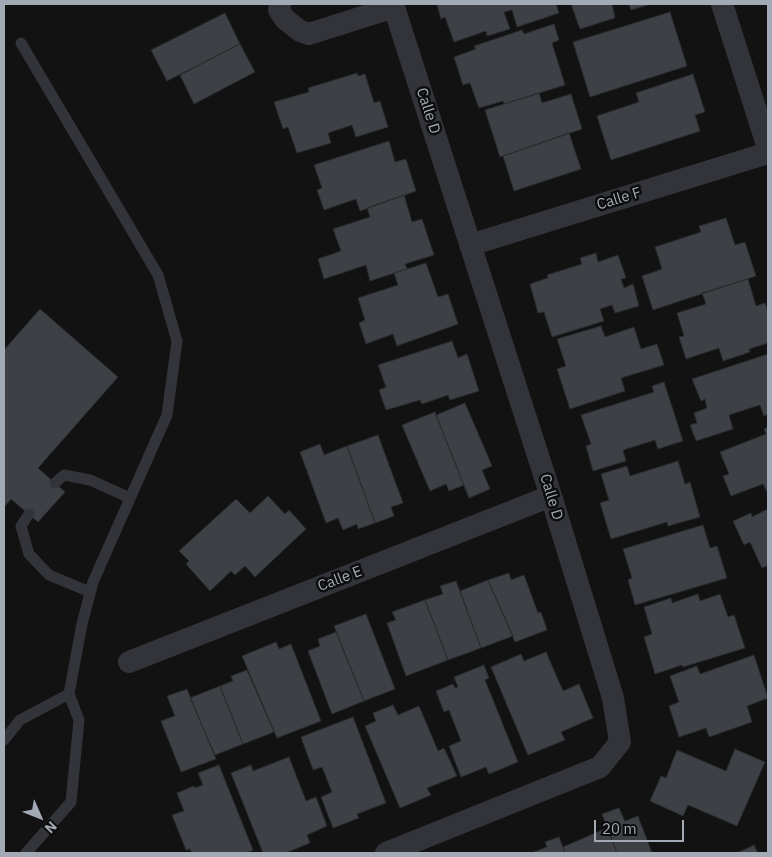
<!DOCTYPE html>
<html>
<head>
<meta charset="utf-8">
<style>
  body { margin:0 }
  #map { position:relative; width:772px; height:857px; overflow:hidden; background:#121213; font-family:"IBM Plex Sans",sans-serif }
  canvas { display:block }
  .frame { position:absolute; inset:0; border:5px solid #a2aab5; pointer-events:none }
  .north { position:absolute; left:15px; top:792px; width:50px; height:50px; -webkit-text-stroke:4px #0d0d0e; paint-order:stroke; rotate:134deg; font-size:14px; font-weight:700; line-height:20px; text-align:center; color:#a2aab5 }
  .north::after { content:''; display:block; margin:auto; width:18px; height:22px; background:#a2aab5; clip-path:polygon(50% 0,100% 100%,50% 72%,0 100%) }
  .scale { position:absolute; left:594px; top:820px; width:90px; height:22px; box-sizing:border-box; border:2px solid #a2aab5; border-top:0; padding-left:6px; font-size:15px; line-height:18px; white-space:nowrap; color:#a2aab5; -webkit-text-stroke:4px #0d0d0e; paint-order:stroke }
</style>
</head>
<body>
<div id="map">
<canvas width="772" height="857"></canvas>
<div class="frame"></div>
<div class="north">N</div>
<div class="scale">20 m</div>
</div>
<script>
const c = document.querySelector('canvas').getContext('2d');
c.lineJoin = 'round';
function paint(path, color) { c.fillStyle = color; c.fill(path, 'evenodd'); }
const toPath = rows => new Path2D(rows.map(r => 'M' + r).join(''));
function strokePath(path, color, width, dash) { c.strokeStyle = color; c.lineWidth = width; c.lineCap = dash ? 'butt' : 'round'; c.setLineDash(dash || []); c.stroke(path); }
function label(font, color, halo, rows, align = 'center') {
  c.font = font + ' "IBM Plex Sans",sans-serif'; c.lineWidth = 5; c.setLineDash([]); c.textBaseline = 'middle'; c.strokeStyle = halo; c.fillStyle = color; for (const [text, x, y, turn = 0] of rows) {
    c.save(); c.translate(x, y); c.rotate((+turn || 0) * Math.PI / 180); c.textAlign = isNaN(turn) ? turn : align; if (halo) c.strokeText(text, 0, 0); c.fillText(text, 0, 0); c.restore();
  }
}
const building = toPath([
  [441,4,556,4,559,13,517,27,512,10,504,12,510,29,487,36,486,31,454,42,445,17,441,19,437,5,441,4],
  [571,4,612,4,615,18,580,29,571,4],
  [629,4,651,4,631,10,629,4],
  [670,12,687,66,590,97,573,42,670,12],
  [225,13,240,44,167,81,151,50,225,13],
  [554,24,559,40,552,43,565,85,504,104,503,101,479,108,470,83,463,85,454,57,476,49,474,46,522,30,524,34,554,24],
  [240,44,255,72,194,104,180,75,240,44],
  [357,73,358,76,365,74,374,103,380,101,388,127,356,137,352,125,328,133,331,143,297,153,288,127,283,129,274,102,309,92,308,88,357,73],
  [693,74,705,112,695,115,700,131,611,160,597,116,639,102,636,93,693,74],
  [539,93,542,103,571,94,582,129,500,157,485,110,539,93],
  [569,133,581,169,514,191,503,156,569,133],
  [389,141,395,162,406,159,416,191,360,211,356,199,324,210,317,190,322,188,314,165,389,141],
  [404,195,412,222,422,219,434,255,405,264,407,269,370,281,366,265,324,279,318,259,341,251,333,229,370,217,367,208,404,195],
  [726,218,735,245,745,242,756,276,653,310,642,276,662,269,655,247,701,232,699,226,726,218],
  [596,253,598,262,618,255,626,278,621,279,624,288,633,284,639,306,615,313,612,305,600,309,604,321,552,337,544,312,538,313,530,284,548,278,547,275,582,264,580,258,596,253],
  [426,263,438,297,448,294,458,324,397,346,393,334,366,344,359,323,365,320,358,298,398,285,394,273,426,263],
  [748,279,756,306,765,303,768,311,768,343,749,349,750,352,723,361,719,348,686,359,679,337,684,336,677,313,706,304,702,293,748,279],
  [40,309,118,377,38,468,65,492,38,522,11,499,4,507,4,350,40,309],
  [601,326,605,337,634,327,641,349,657,344,664,365,621,378,625,391,570,409,557,369,566,366,557,339,601,326],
  [452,341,458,358,467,354,479,391,450,400,448,395,422,404,420,400,386,410,379,390,386,387,378,365,452,341],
  [768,354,768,414,764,416,760,405,729,415,733,429,696,441,690,425,697,423,694,413,707,408,705,399,701,401,692,379,768,354],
  [664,382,683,441,658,449,655,440,623,450,626,461,593,471,586,446,591,444,581,415,654,392,652,386,664,382],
  [465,403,492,466,482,470,490,489,469,498,436,415,465,403],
  [435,412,436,415,469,498,464,485,449,491,446,484,430,491,402,425,435,412],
  [768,427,768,494,763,484,731,496,723,476,729,474,720,452,766,434,764,429,768,427],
  [378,435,403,503,391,507,394,516,375,523,347,446,378,435],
  [320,444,324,455,347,446,375,523,358,529,357,524,343,530,338,518,326,523,300,452,320,444],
  [678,461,685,484,690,482,700,517,668,526,667,522,611,539,600,503,609,500,601,474,627,466,630,476,678,461],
  [268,496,285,514,289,510,306,529,255,577,245,566,235,575,231,571,210,591,186,564,189,561,179,551,236,499,250,513,268,496],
  [768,509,768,565,762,568,750,542,744,545,733,521,751,513,752,517,768,509],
  [703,525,710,548,717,546,727,578,635,605,628,580,632,578,623,549,703,525],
  [509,573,511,580,524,575,538,613,541,612,547,630,515,642,488,580,509,573],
  [488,580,513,636,481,648,460,591,488,580],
  [456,581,481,648,448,660,425,600,443,594,440,586,456,581],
  [698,594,700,601,720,594,728,617,734,615,745,648,683,667,682,665,655,674,644,637,652,634,644,607,671,598,672,603,698,594],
  [425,600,448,660,406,676,387,623,396,620,392,612,425,600],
  [366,614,395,689,364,701,334,626,366,614],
  [336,632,364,701,332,714,308,651,320,646,318,639,336,632],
  [276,642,279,649,291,644,321,721,277,738,242,656,276,642],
  [546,652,563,691,579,684,593,718,561,732,565,740,528,755,491,667,521,654,524,661,546,652],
  [754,655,768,698,747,706,752,722,709,737,706,728,679,737,669,706,679,702,670,676,697,666,700,674,754,655],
  [484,665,489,678,485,680,518,762,489,774,486,767,461,777,449,746,461,741,449,710,444,712,436,691,453,684,455,688,458,687,454,677,484,665],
  [247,670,274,732,243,744,220,686,233,681,231,676,247,670],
  [220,686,243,744,215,755,190,698,220,686],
  [187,689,216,759,181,772,161,721,175,716,167,696,187,689],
  [393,705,398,715,419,706,438,751,444,748,457,776,427,788,431,795,400,808,365,726,376,721,373,713,393,705],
  [353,717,386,803,357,814,359,818,333,828,321,797,332,792,322,767,313,770,301,737,353,717],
  [735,749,765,762,737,826,688,805,683,816,650,801,661,776,666,778,677,750,726,771,735,749],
  [289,757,306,801,316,797,327,826,307,835,310,843,285,853,263,853,231,773,251,765,253,771,289,757],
  [219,765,253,850,249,852,250,853,192,853,190,849,186,850,172,815,184,811,177,793,194,786,195,788,203,785,198,773,219,765],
  [619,808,625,821,638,816,652,853,617,853,602,814,619,808],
  [607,828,617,853,565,853,563,847,607,828],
  [559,837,565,853,531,853,547,847,545,842,559,837],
  [754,845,758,853,737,853,754,845]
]);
paint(building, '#3d4044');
strokePath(building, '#2b2c30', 1);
strokePath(toPath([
  [21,43,158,275,177,341,167,415,93,582,82,624,69,694,79,720,71,802,26,853],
  [55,483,64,475,90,480,130,498],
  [29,514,21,526,29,554,49,575,90,592],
  [4,740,20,720,69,694]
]), '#323439', 11);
strokePath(toPath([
  [280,4,279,10,285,19,300,31,309,34,394,7],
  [722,4,768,148],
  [470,245,768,153],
  [129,662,551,496],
  [386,853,600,767,620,742,613,698,551,496,393,4]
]), '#323439', 22);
label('15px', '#a2aab5', '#0d0d0e', [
  ["Calle D",428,111,72],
  ["Calle F",619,199,-17],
  ["Calle D",551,497,73],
  ["Calle E",340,579,-21]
]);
</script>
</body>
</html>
